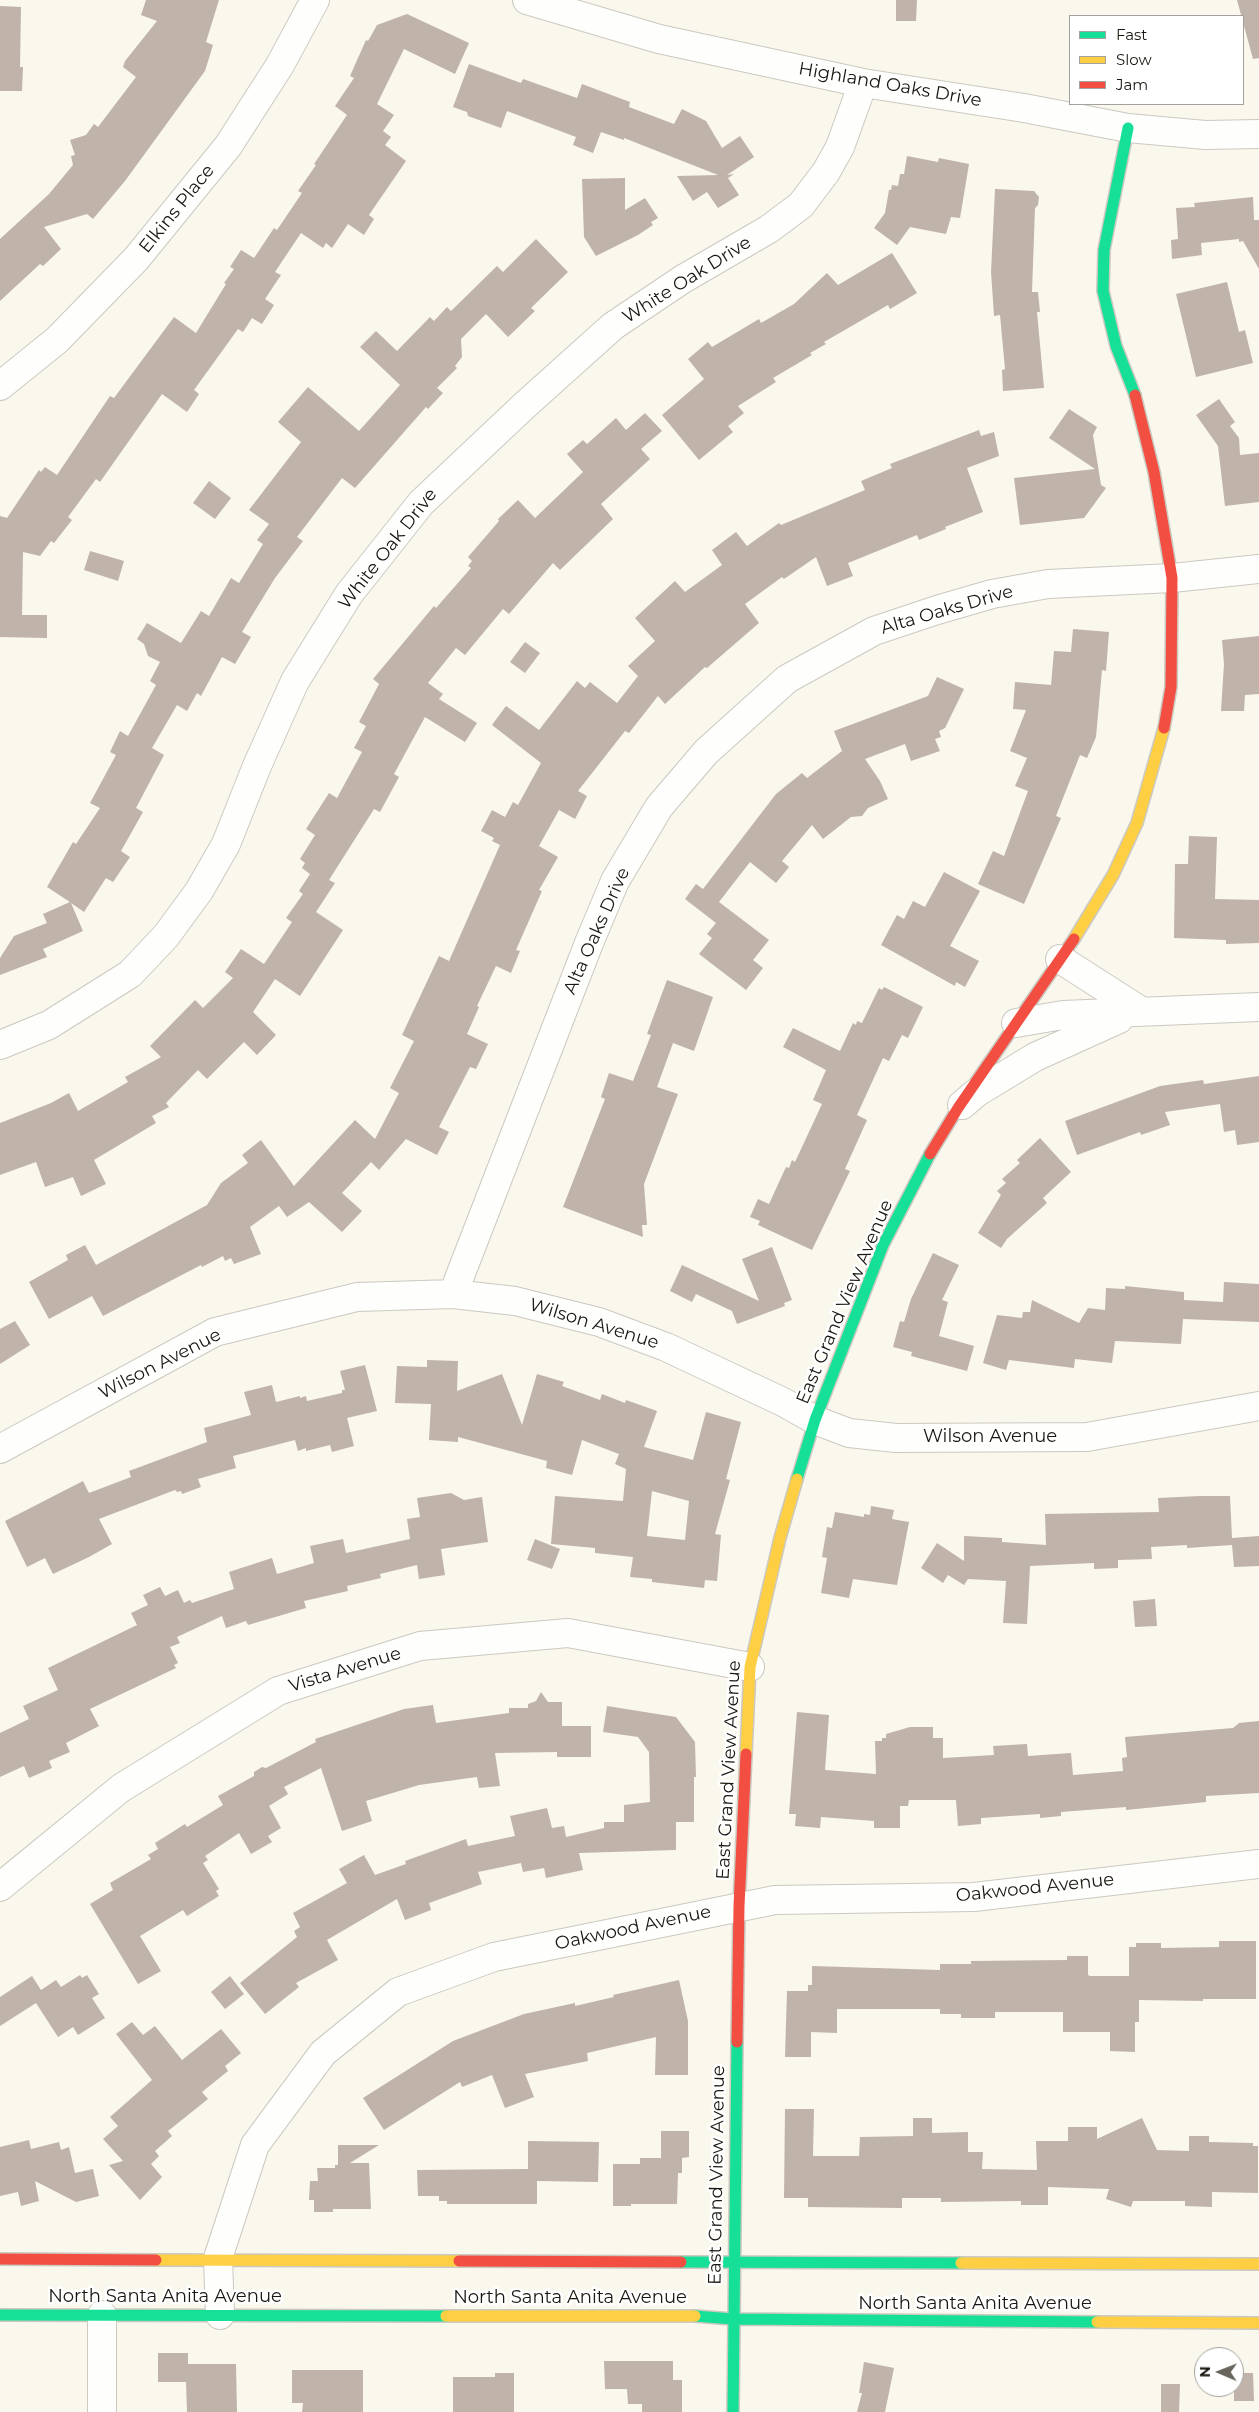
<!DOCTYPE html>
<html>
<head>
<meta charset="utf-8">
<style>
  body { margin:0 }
  #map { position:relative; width:1259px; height:2412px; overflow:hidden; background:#faf7ed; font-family:Montserrat,sans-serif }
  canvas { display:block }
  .legend { position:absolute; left:1069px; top:15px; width:175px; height:90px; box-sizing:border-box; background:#fff; border:1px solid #a3a29f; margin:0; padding:6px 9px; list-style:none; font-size:15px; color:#19170f }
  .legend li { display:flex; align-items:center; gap:10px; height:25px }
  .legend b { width:25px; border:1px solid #a3a29f }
  .north { position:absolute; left:1194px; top:2347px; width:50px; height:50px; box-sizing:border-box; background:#fff; border:1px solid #a3a29f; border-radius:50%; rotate:271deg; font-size:14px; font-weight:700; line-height:20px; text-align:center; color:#19170f }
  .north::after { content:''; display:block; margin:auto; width:18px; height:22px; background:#68655d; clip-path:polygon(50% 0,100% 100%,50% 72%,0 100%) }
</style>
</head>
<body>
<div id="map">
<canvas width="1259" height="2412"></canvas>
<ul class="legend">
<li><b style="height:6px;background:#16e098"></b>Fast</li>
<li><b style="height:6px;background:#ffcf43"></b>Slow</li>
<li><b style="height:6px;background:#f24e42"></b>Jam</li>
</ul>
<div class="north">N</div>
</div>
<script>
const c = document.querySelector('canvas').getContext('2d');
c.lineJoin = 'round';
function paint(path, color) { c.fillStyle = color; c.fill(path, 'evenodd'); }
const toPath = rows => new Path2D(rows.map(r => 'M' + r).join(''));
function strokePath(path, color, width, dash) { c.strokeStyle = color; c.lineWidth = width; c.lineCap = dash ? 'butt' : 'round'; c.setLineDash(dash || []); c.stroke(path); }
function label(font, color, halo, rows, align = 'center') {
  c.font = font + ' Montserrat,sans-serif'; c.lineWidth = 5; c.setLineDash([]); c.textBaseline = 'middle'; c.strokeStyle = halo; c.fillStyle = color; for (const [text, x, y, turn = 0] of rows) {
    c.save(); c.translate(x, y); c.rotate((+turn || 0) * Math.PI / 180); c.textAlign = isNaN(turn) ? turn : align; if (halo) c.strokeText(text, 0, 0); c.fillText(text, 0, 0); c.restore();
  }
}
paint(toPath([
  [146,0,219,0,206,42,213,45,205,71,125,181,93,219,87,214,44,227,61,249,43,266,40,264,0,301,0,239,49,194,73,165,71,156,75,155,70,140,86,135,94,124,98,127,136,77,123,67,125,61,157,21,141,15],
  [896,0,917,0,916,21,896,21],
  [1237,0,1259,0,1259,58,1253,59],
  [0,6,21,7,20,67,23,67,22,91,0,91],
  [407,14,469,43,455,74,404,49,377,104,394,115,383,131,391,137,385,145,406,161,369,215,374,219,364,235,348,224,332,248,326,243,323,248,301,233,275,272,281,275,265,299,274,305,262,324,252,318,243,332,238,329,194,390,199,394,187,412,162,394,100,482,96,479,68,517,72,520,54,543,51,541,40,556,23,552,22,615,47,615,47,638,0,637,0,516,7,518,39,470,41,472,45,467,57,475,110,396,114,398,174,317,196,333,226,284,224,283,234,269,230,267,241,250,254,258,274,228,277,230,302,193,298,191,316,165,314,164,347,115,335,106,354,78,350,76,366,40,368,41,377,25],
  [469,64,521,83,523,79,577,98,582,84,630,102,629,107,674,124,682,109,706,121,722,148,740,136,754,157,727,175,734,174,728,178,739,195,718,208,707,192,693,201,677,176,718,175,624,138,624,140,601,132,593,153,573,145,576,137,507,111,501,128,468,116,467,112,453,107],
  [907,156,938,162,939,158,969,164,960,218,951,217,946,234,910,227,897,245,874,228,885,213,889,190,891,190,892,185,898,186,900,174,904,174],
  [625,178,625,210,645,198,658,218,651,222,653,225,638,235,596,256,584,237,582,179],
  [995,189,1034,191,1039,197,1038,205,1035,208,1032,292,1038,292,1040,312,1037,312,1044,388,1003,391,1002,370,1005,369,1000,315,994,316,991,272],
  [1253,197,1254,220,1259,220,1259,269,1243,241,1239,242,1239,239,1201,243,1202,255,1172,259,1171,240,1178,239,1176,208,1195,207,1194,203],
  [536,239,568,272,531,308,535,311,508,337,486,314,461,339,462,357,455,366,457,368,437,388,443,393,428,409,426,407,355,488,342,478,297,537,303,541,275,578,242,632,251,637,235,664,222,657,201,696,197,693,187,711,177,705,152,748,164,755,136,808,143,812,121,851,130,857,113,882,106,878,84,912,71,903,83,931,43,949,47,957,0,975,0,958,14,936,47,923,43,914,70,902,47,887,73,842,76,844,100,808,90,803,116,755,110,752,120,731,128,736,156,685,150,681,160,662,148,656,144,644,137,639,147,623,181,643,201,611,209,616,231,578,239,583,263,544,257,540,269,524,249,510,301,442,278,422,308,387,359,431,400,385,360,347,376,331,397,351,430,317,434,321,447,307,451,311,497,266,503,272],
  [892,253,917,293,890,309,888,305,824,342,826,344,810,353,812,355,773,378,776,382,738,406,744,413,728,426,733,432,699,460,662,415,704,379,688,359,708,342,712,347,759,319,761,323,794,304,827,273,838,285],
  [1227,282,1239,332,1245,330,1253,363,1196,377,1176,294],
  [1219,399,1235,422,1230,426,1239,438,1240,455,1259,453,1259,502,1225,506,1218,446,1196,415],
  [1069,409,1097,427,1093,435,1101,485,1106,488,1084,518,1020,525,1014,478,1095,469,1049,438],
  [645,413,662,431,641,449,650,459,601,504,613,519,560,570,553,563,509,614,503,609,465,655,456,648,428,683,443,694,439,699,477,723,465,742,425,717,394,774,399,777,380,812,374,809,329,880,335,883,316,912,343,930,300,996,275,979,253,1012,276,1035,257,1055,244,1042,207,1079,198,1070,166,1103,169,1107,152,1116,156,1123,94,1160,106,1184,81,1196,73,1177,45,1187,36,1162,0,1175,0,1123,51,1103,69,1093,78,1111,128,1082,125,1077,161,1057,150,1046,195,1000,203,1008,233,978,225,972,241,949,264,964,292,922,286,918,303,894,299,891,310,874,302,868,305,863,300,859,315,835,306,829,329,793,337,798,362,752,354,748,366,726,359,722,379,684,373,679,434,606,436,608,471,568,468,566,472,561,468,557,499,521,498,519,518,500,535,518,583,472,567,454,583,440,587,444,616,418,626,430],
  [979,430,981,436,994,432,999,456,967,468,983,512,945,527,946,529,919,540,917,535,848,563,853,576,827,586,816,557,784,579,782,577,745,604,759,623,707,668,705,667,665,704,658,696,629,733,625,731,578,791,587,796,575,819,559,810,539,846,558,857,539,890,542,891,516,950,520,951,511,973,496,966,477,1006,479,1007,467,1034,488,1044,476,1069,470,1067,439,1127,449,1132,437,1155,406,1139,379,1170,371,1162,342,1193,362,1211,342,1232,309,1202,287,1217,279,1206,250,1227,261,1254,234,1264,231,1258,225,1261,223,1256,202,1267,201,1265,103,1316,92,1296,49,1319,29,1282,68,1260,66,1255,85,1245,96,1265,207,1205,221,1183,248,1163,242,1155,261,1140,294,1186,355,1120,375,1139,399,1093,390,1088,414,1041,402,1035,439,956,449,961,500,845,492,841,494,838,481,831,492,810,505,817,513,802,518,805,541,763,492,725,506,706,539,730,577,681,585,688,590,682,617,703,638,676,628,666,655,641,635,618,675,581,685,592,722,565,712,550,736,532,747,546,779,523,781,525,865,490,861,481,892,468,890,464],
  [209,481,231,498,215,519,193,503],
  [90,551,124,561,118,581,84,570],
  [1073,629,1109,632,1106,671,1102,670,1096,737,1087,758,1080,755,1056,816,1061,818,1024,904,978,884,993,851,1004,856,1028,791,1015,786,1027,758,1010,751,1026,710,1013,709,1015,682,1051,685,1054,651,1071,652],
  [1259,636,1259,694,1245,695,1244,711,1221,711,1224,664,1222,640],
  [525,642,540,653,525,673,510,662],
  [937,677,964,689,945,728,939,731,941,737,935,739,940,751,911,761,905,744,865,759,880,781,888,799,868,808,862,816,851,817,823,839,812,825,782,861,789,867,776,883,750,862,719,902,769,940,753,960,763,968,746,990,699,954,712,938,707,934,716,923,685,899,696,884,703,889,776,794,802,773,807,778,842,751,834,731,928,696],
  [1189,836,1217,837,1215,899,1259,900,1259,943,1226,944,1226,940,1174,938,1175,864,1188,864],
  [944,872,980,891,950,946,979,961,965,987,956,982,955,986,881,945,897,915,904,919,913,901,925,907],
  [667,980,713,997,694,1051,673,1043,657,1087,678,1094,644,1184,647,1225,642,1225,643,1237,563,1207,605,1099,601,1097,609,1073,633,1081,651,1035,647,1034],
  [884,987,923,1007,908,1038,902,1035,889,1061,883,1058,857,1115,867,1120,845,1169,850,1171,812,1250,758,1225,760,1221,750,1217,758,1199,769,1204,786,1167,789,1168,792,1160,795,1162,822,1104,813,1100,826,1070,783,1047,793,1028,840,1051,853,1023,856,1025,857,1021,862,1023,879,988,882,990],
  [1259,1076,1259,1142,1237,1145,1235,1130,1224,1132,1220,1104,1165,1112,1170,1125,1141,1135,1140,1132,1077,1155,1065,1121,1160,1086,1203,1080,1204,1084],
  [1040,1138,1071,1172,1043,1198,1047,1203,1007,1239,1001,1248,978,1233,1001,1195,997,1191,1006,1183,1002,1179,1020,1163,1017,1160],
  [772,1247,792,1300,784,1303,785,1306,737,1324,732,1311,696,1294,692,1302,670,1291,682,1265,759,1301,742,1259],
  [933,1253,959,1265,942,1300,948,1302,939,1336,974,1346,967,1371,911,1356,912,1352,893,1347,900,1321,904,1322,911,1299],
  [1224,1282,1259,1284,1259,1322,1183,1319,1181,1344,1115,1341,1112,1363,1075,1359,1074,1368,1009,1360,1006,1370,983,1363,997,1315,1022,1318,1023,1312,1030,1312,1032,1300,1079,1323,1088,1308,1105,1310,1106,1288,1125,1289,1125,1286,1184,1292,1184,1300,1223,1302],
  [15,1321,30,1345,0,1364,0,1329],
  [427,1360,458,1361,457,1391,502,1374,522,1425,537,1374,564,1382,562,1386,600,1400,602,1394,625,1403,626,1400,657,1411,644,1447,693,1460,706,1412,741,1422,726,1479,730,1480,715,1534,721,1535,717,1581,705,1580,704,1588,652,1582,652,1579,630,1577,633,1557,595,1553,595,1548,551,1544,555,1496,623,1501,626,1469,615,1464,619,1454,582,1440,572,1475,546,1468,547,1461,458,1437,458,1442,429,1440,431,1404,395,1403,397,1366,427,1367],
  [652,1491,689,1501,685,1540,647,1536],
  [365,1365,377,1411,347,1418,354,1446,332,1452,330,1445,306,1451,306,1448,298,1451,295,1440,233,1456,236,1468,198,1479,201,1487,182,1494,181,1491,177,1492,175,1490,99,1519,112,1544,89,1557,53,1574,45,1558,27,1567,5,1521,83,1481,89,1493,131,1477,129,1471,207,1442,204,1428,251,1415,244,1392,272,1385,276,1402,300,1396,300,1398,306,1396,307,1401,342,1393,342,1390,345,1390,340,1371],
  [451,1493,464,1500,482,1497,488,1542,441,1549,445,1575,419,1579,417,1565,380,1574,381,1578,347,1586,348,1591,304,1601,306,1608,248,1625,246,1621,226,1628,222,1616,177,1637,180,1643,170,1647,178,1663,174,1665,176,1668,90,1709,99,1726,66,1743,70,1752,49,1761,52,1768,29,1778,24,1766,0,1777,0,1733,29,1719,23,1706,58,1690,48,1668,137,1625,131,1613,148,1605,143,1595,160,1587,165,1596,178,1590,184,1603,190,1600,192,1603,234,1589,229,1572,272,1558,277,1574,314,1563,310,1546,343,1539,346,1553,410,1539,407,1519,420,1517,417,1498],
  [1200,1496,1230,1496,1232,1538,1259,1536,1259,1566,1234,1567,1232,1545,1187,1548,1187,1545,1151,1547,1152,1559,1118,1560,1118,1568,1094,1569,1094,1563,1030,1566,1027,1624,1003,1623,1006,1581,968,1579,964,1585,948,1575,943,1583,921,1568,937,1543,964,1561,964,1536,1002,1538,1002,1542,1046,1545,1045,1514,1159,1512,1158,1498],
  [871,1506,894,1510,892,1519,909,1522,897,1585,853,1579,849,1598,821,1593,827,1558,822,1557,827,1527,832,1528,835,1512,864,1517,864,1514,870,1515],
  [535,1539,560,1549,552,1569,527,1560],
  [1155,1599,1157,1626,1135,1627,1133,1601],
  [541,1692,548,1702,562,1702,562,1726,591,1726,591,1757,557,1757,557,1752,495,1753,500,1786,479,1788,477,1777,419,1785,366,1801,372,1821,342,1831,321,1768,284,1787,288,1794,269,1806,281,1828,268,1836,272,1842,251,1854,239,1833,205,1856,208,1860,203,1863,219,1889,216,1891,219,1896,187,1916,183,1910,140,1936,161,1971,138,1984,90,1904,113,1890,110,1883,151,1859,148,1855,158,1849,155,1843,185,1824,187,1827,223,1805,218,1796,254,1776,254,1772,262,1767,266,1768,316,1742,315,1739,404,1709,433,1705,436,1723,509,1713,509,1708,528,1708,528,1704,536,1701],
  [607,1706,676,1717,695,1742,696,1777,694,1777,694,1822,676,1822,676,1850,579,1853,583,1870,546,1878,544,1868,523,1872,521,1863,478,1872,482,1884,429,1903,431,1910,405,1920,397,1899,327,1940,338,1960,296,1983,299,1987,265,2014,240,1983,297,1937,294,1931,300,1927,293,1913,347,1883,339,1869,364,1855,375,1875,406,1864,405,1861,466,1839,468,1846,515,1836,510,1816,547,1808,552,1828,564,1826,566,1837,604,1828,604,1822,624,1822,624,1805,650,1802,649,1752,638,1737,603,1732],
  [797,1712,829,1715,825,1770,876,1774,875,1741,882,1741,882,1738,886,1738,886,1734,910,1727,933,1727,933,1738,943,1738,943,1758,994,1755,993,1746,1027,1744,1028,1756,1071,1753,1073,1775,1123,1771,1122,1758,1127,1757,1125,1737,1233,1728,1239,1723,1259,1721,1259,1793,1206,1796,1206,1802,1126,1810,1126,1807,1061,1812,1061,1816,1040,1818,1040,1814,981,1818,981,1824,958,1826,956,1800,909,1800,908,1806,900,1806,900,1828,874,1828,874,1821,821,1817,820,1828,795,1826,796,1814,789,1814],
  [1219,1941,1256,1941,1256,1999,1203,1999,1203,2001,1139,2000,1139,2022,1135,2022,1135,2052,1110,2051,1110,2032,1063,2032,1063,2012,995,2012,995,2018,961,2018,961,2014,940,2014,940,2009,837,2009,837,2033,811,2032,811,2057,785,2057,787,1991,808,1991,808,1985,812,1985,812,1966,940,1970,940,1964,971,1964,971,1961,1067,1960,1067,1956,1088,1956,1088,1975,1090,1976,1129,1976,1129,1947,1136,1947,1136,1943,1161,1943,1161,1948,1219,1947],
  [80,1975,82,1978,87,1975,99,1994,92,1998,105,2018,78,2035,73,2027,58,2037,36,2003,0,2026,0,1997,32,1976,41,1990,56,1980,61,1987],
  [230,1976,244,1994,225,2009,211,1992],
  [679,1980,688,2021,688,2075,655,2075,656,2037,587,2053,588,2061,525,2074,534,2097,505,2108,492,2075,462,2087,460,2082,384,2130,363,2098,453,2041,524,2014,575,2003,575,2006,614,1997,613,1995],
  [132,2022,143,2035,155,2026,182,2060,221,2029,241,2053,225,2066,228,2071,202,2092,208,2099,168,2131,172,2136,155,2151,159,2156,151,2164,162,2177,140,2200,109,2165,123,2161,103,2139,118,2126,110,2117,152,2080,116,2034],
  [785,2109,814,2109,813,2156,859,2156,860,2137,913,2136,913,2118,932,2118,932,2133,968,2132,968,2152,983,2152,982,2169,1037,2170,1036,2141,1068,2141,1068,2127,1097,2127,1097,2139,1142,2118,1157,2150,1189,2151,1189,2136,1209,2136,1209,2142,1253,2143,1253,2146,1258,2146,1258,2193,1212,2192,1212,2207,1185,2206,1185,2201,1133,2201,1131,2207,1106,2199,1109,2189,1048,2187,1048,2205,1021,2205,1021,2201,941,2202,941,2198,902,2198,902,2208,808,2207,808,2198,784,2198],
  [661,2131,689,2131,689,2157,682,2158,682,2173,678,2173,677,2204,631,2204,631,2206,613,2206,613,2164,640,2164,640,2158,661,2158],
  [29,2140,31,2149,59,2142,61,2150,69,2147,75,2173,93,2169,99,2196,76,2202,35,2181,39,2201,21,2206,18,2192,0,2196,0,2147],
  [528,2141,599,2142,598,2182,537,2181,537,2204,447,2204,447,2201,439,2201,439,2196,418,2196,417,2170,528,2169],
  [338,2145,379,2145,350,2163,369,2163,371,2209,333,2209,333,2212,314,2212,314,2200,309,2200,310,2181,318,2181,317,2168,335,2168,335,2165,338,2165],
  [158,2353,188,2353,188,2364,236,2364,237,2412,187,2412,186,2382,158,2382],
  [604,2361,673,2361,673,2380,682,2380,682,2412,642,2412,642,2404,628,2404,627,2389,605,2389],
  [864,2362,894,2368,885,2412,857,2412,862,2393,859,2393],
  [292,2370,363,2370,363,2412,302,2412,303,2403,292,2403],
  [495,2373,514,2373,514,2412,453,2412,453,2377,495,2377],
  [1234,2373,1253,2373,1254,2401,1234,2401],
  [1161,2384,1180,2384,1179,2412,1161,2412]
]), '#c0b3aa');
const street = toPath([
  [527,0,659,39,863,83,1024,108,1128,128,1205,135,1259,134],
  [0,386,57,340,136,259,228,146,280,65,315,0],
  [1060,959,1141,1011],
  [1016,1023,1063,1015,1259,1007],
  [0,1045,49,1025,130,974,166,936,199,891,226,844,257,766,295,681,349,594,421,503,525,405,613,326,683,279,769,229,801,205,826,172,840,147,863,83],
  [962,1105,976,1093,1035,1057,1119,1019],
  [453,1294,589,943,615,881,659,807,706,752,787,679,874,631,937,610,992,594,1048,584,1172,578,1259,569],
  [0,1449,215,1332,357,1297,453,1294,515,1301,599,1322,666,1347,783,1402,815,1420,849,1433,896,1438,1087,1437,1259,1406],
  [0,1887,121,1788,278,1691,420,1646,568,1633,750,1667],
  [220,2315,218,2258,255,2145,323,2053,398,1992,494,1957,775,1900,974,1897,1259,1864],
  [102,2412,102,2315]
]);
const fast = toPath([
  [1128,128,1104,250,1103,291,1116,346,1135,395],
  [797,1479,815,1420,883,1245,930,1154],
  [681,2262,961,2263],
  [0,2315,446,2316],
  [695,2316,732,2319,1097,2322],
  [733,2412,737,2042]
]);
const slow = toPath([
  [1074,939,1113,875,1137,823,1164,728],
  [746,1754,750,1667,780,1538,797,1479],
  [156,2260,459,2261],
  [961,2263,1259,2264],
  [446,2316,695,2316],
  [1097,2322,1259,2323]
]);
const jam = toPath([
  [1135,395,1154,472,1172,578,1171,687,1164,728],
  [930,1154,958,1108,1074,939],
  [737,2042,739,1906,746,1754],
  [0,2259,156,2260],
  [459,2261,681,2262]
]);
strokePath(street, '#cbc9c0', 30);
strokePath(fast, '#cbc9c0', 14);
strokePath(slow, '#cbc9c0', 14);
strokePath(jam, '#cbc9c0', 14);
strokePath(street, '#fefefc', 28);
strokePath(fast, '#16e098', 11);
strokePath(slow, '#ffcf43', 11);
strokePath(jam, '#f24e42', 11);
label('18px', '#19170f', '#fff', [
  ["Highland Oaks Drive",890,85,10],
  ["Elkins Place",177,209,-51],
  ["White Oak Drive",687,280,-32],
  ["White Oak Drive",388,549,-52],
  ["Alta Oaks Drive",947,610,-16],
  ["Alta Oaks Drive",597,931,-66],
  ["East Grand View Avenue",845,1302,-67],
  ["Wilson Avenue",594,1324,17],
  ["Wilson Avenue",160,1364,-27],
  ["Wilson Avenue",990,1437],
  ["Vista Avenue",345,1670,-17],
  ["East Grand View Avenue",729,1770,-87],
  ["Oakwood Avenue",1035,1888,-6],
  ["Oakwood Avenue",633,1928,-12],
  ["East Grand View Avenue",717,2175,-89],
  ["North Santa Anita Avenue",165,2297],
  ["North Santa Anita Avenue",570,2298],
  ["North Santa Anita Avenue",975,2304]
]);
</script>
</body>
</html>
